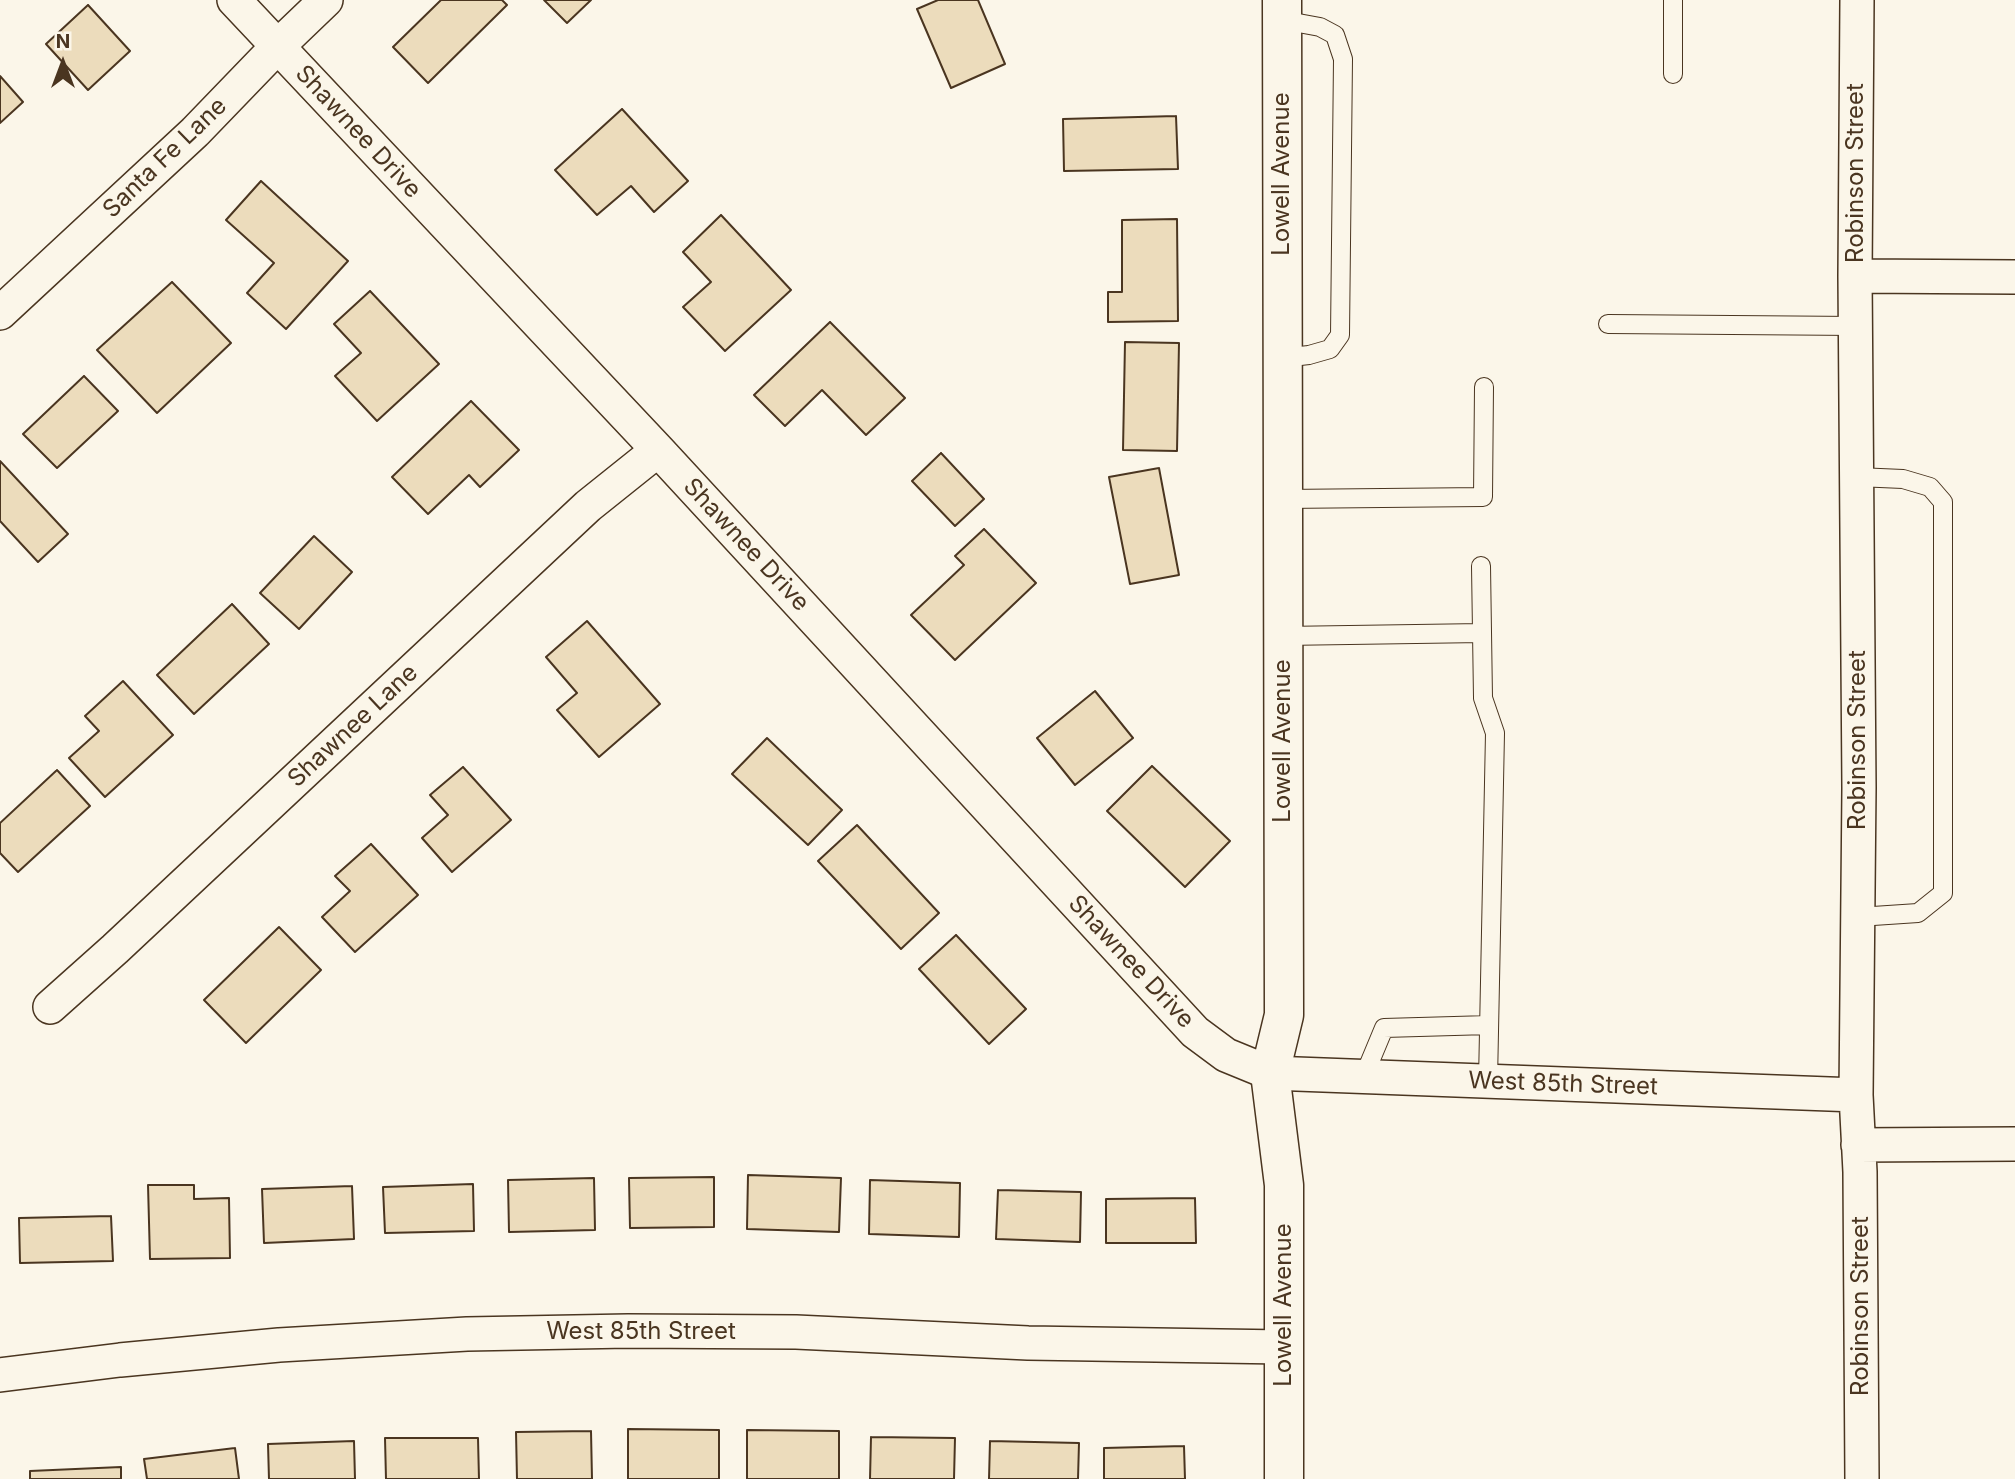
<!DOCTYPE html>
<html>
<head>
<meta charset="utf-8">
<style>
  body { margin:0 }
  #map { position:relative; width:2015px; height:1479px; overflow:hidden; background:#fbf6e9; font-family:Inter,sans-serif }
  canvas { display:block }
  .north { position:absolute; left:28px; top:28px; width:70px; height:70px; -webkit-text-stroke:5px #fbf6e9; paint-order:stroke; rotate:0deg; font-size:19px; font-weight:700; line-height:28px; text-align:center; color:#4a3520 }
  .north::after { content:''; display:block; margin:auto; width:24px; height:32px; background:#4a3520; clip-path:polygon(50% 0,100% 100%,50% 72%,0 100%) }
</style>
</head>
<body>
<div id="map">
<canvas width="2015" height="1479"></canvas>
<div class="north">N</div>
</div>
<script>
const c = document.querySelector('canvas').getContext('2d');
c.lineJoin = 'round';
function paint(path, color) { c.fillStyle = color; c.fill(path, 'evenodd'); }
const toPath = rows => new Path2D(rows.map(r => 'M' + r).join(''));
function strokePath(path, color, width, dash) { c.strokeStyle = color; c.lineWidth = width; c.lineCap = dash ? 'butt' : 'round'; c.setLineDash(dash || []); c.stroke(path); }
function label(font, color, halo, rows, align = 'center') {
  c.font = font + ' Inter,sans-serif'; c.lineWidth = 5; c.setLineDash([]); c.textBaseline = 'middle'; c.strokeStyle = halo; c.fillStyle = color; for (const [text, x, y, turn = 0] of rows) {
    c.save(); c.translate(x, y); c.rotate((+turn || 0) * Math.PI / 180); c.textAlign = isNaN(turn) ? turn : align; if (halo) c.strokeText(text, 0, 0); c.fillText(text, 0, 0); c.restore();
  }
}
const building = toPath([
  [441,0,502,0,507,5,428,83,393,47,441,0],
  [544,0,591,0,567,23,544,0],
  [938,0,978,0,1005,64,951,88,917,9,938,0],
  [88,5,130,51,88,90,46,44,88,5],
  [0,76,23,102,0,123,0,76],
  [622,109,688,181,654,212,631,186,597,215,555,170,622,109],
  [1176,116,1178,169,1064,171,1063,119,1176,116],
  [261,181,348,261,286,329,247,293,274,263,226,220,261,181],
  [721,215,791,290,725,351,683,307,711,282,683,252,721,215],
  [1177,219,1178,321,1108,322,1108,292,1122,292,1122,220,1177,219],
  [172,282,231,343,157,413,97,350,172,282],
  [370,291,439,364,377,421,335,376,361,353,334,324,370,291],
  [830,322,905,398,866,435,822,390,785,426,754,395,830,322],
  [1125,342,1179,343,1177,451,1123,450,1125,342],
  [84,376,118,411,57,468,23,434,84,376],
  [471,401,519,450,480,487,469,475,428,514,392,477,471,401],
  [941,453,984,499,955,526,912,481,941,453],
  [0,461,68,534,38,562,0,521,0,461],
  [1159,468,1179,575,1130,584,1109,477,1159,468],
  [984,529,1036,583,955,660,911,615,964,565,955,556,984,529],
  [314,536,352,572,299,629,260,593,314,536],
  [232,604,269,644,194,714,157,675,232,604],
  [587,621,660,704,599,757,557,710,577,693,546,657,587,621],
  [123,681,173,735,105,797,69,758,99,731,85,716,123,681],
  [1095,691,1133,738,1075,785,1037,738,1095,691],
  [767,738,842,810,808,845,732,774,767,738],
  [1152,766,1230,841,1185,887,1107,811,1152,766],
  [463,767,511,820,452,872,422,838,448,815,430,795,463,767],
  [57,770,90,806,18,872,0,853,0,823,57,770],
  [857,825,939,913,901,949,818,861,857,825],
  [371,844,418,895,355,952,322,917,350,891,335,876,371,844],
  [279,927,321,970,246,1043,204,1000,279,927],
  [956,935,1026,1009,989,1044,919,969,956,935],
  [748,1175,841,1178,839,1232,747,1229,748,1175],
  [714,1177,714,1227,630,1228,629,1178,714,1177],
  [594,1178,595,1230,509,1232,508,1180,594,1178],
  [870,1180,960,1183,959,1237,869,1234,870,1180],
  [473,1184,474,1231,385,1233,383,1187,473,1184],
  [148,1185,194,1185,194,1199,229,1198,230,1258,150,1259,148,1185],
  [352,1186,354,1239,264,1243,262,1189,352,1186],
  [998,1190,1081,1192,1080,1242,996,1239,998,1190],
  [1195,1198,1196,1243,1106,1243,1106,1199,1195,1198],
  [111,1216,113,1261,20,1263,19,1218,111,1216],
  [628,1429,719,1430,719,1479,628,1479,628,1429],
  [747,1430,839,1431,839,1479,747,1479,747,1430],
  [591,1431,592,1479,517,1479,516,1432,591,1431],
  [871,1437,955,1438,954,1479,870,1479,871,1437],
  [385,1438,478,1438,479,1479,386,1479,385,1438],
  [354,1441,355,1479,269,1479,268,1444,354,1441],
  [990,1441,1079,1443,1078,1479,989,1479,990,1441],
  [1184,1446,1185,1479,1104,1479,1104,1448,1184,1446],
  [235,1448,239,1479,147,1479,144,1459,235,1448],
  [121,1467,121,1479,30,1479,30,1471,121,1467]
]);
paint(building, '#ecdcbc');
strokePath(building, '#4a3520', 2);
const service = toPath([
  [1673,0,1673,74],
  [1282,20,1320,27,1335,35,1343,59,1340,335,1330,349,1309,355,1282,358],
  [1608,324,1856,326],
  [1857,477,1903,479,1930,487,1943,502,1943,893,1918,913,1858,917],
  [1283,499,1483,497,1484,387],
  [1481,566,1483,698,1495,733,1488,1081],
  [1283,636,1482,633],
  [1364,1076,1384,1028,1489,1025]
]);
const minor = toPath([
  [234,0,658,450,1195,1032,1226,1055,1270,1073,1856,1095],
  [1857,0,1855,276,1859,788,1856,1095,1860,1172,1862,1479],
  [1855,276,2015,277],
  [0,313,195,132,277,47,326,0],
  [50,1007,115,949,588,506,658,450],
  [1858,1145,2015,1144],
  [0,1375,120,1360,279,1345,467,1334,628,1331,796,1332,1028,1343,1284,1347]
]);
const tertiary = toPath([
  [1282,0,1284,1015,1270,1073,1284,1185,1284,1479]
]);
strokePath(service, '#4a3520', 20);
strokePath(minor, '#4a3520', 36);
strokePath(tertiary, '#4a3520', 41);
strokePath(service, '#fbf6e9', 18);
strokePath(minor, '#fbf6e9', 33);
strokePath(tertiary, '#fbf6e9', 38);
label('24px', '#4a3520', '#fbf6e9', [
  ["Shawnee Drive",358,132,47],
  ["Santa Fe Lane",165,158,-44],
  ["Robinson Street",1856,173,-90],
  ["Lowell Avenue",1282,174,-90],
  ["Shawnee Drive",746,545,47],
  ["Shawnee Lane",353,726,-43],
  ["Robinson Street",1858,740,-90],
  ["Lowell Avenue",1283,741,-90],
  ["Shawnee Drive",1131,962,47],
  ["West 85th Street",1563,1084,2],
  ["Lowell Avenue",1284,1305,-90],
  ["Robinson Street",1861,1306,-90],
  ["West 85th Street",641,1332]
]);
</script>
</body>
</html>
